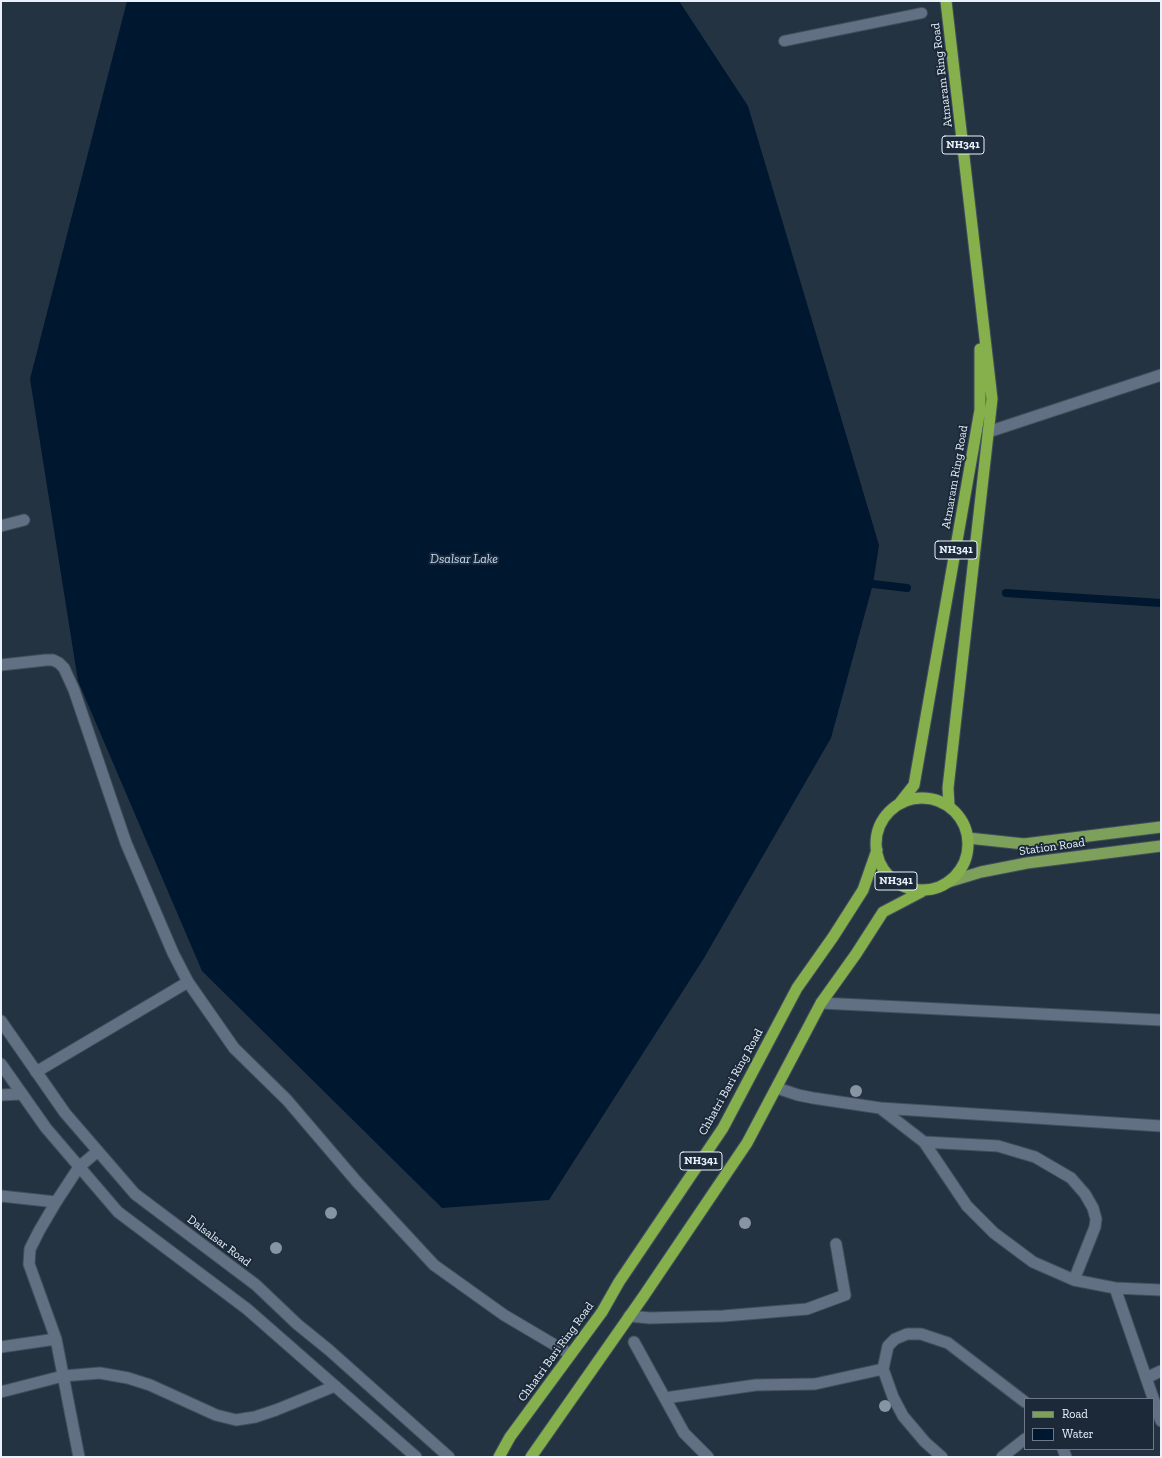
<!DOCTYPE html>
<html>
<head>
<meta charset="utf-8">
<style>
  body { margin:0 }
  #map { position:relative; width:1162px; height:1458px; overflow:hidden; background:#243342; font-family:"Zilla Slab",serif }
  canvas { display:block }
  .frame { position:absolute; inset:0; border:2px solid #e9f2fc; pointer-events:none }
  .legend { position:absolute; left:1024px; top:1398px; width:130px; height:52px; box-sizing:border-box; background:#1b2938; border:1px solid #6d7986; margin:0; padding:5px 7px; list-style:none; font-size:12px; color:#e9f2fc }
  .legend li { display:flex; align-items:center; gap:8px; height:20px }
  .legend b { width:20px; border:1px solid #6d7986 }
</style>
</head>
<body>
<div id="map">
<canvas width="1162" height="1458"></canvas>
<div class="frame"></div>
<ul class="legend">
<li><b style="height:5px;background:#7da05a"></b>Road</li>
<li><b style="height:11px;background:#001730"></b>Water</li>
</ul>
</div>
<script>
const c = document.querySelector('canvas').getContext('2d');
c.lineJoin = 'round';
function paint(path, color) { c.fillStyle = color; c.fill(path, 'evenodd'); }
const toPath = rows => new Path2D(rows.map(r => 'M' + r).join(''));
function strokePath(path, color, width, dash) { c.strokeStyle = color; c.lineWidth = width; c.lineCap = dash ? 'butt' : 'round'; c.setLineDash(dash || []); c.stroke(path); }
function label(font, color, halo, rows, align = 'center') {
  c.font = font + ' "Zilla Slab",serif'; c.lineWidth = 4; c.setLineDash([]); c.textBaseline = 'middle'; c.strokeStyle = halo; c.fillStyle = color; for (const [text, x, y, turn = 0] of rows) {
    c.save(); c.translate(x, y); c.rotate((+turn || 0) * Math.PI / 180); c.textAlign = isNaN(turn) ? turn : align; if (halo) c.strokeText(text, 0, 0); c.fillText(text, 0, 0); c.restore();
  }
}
paint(toPath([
  [127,1,679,1,748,106,879,545,873,584,831,738,704,958,549,1200,442,1208,202,971,78,681,30,379]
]), '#001730');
strokePath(toPath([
  [873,584,907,588],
  [1006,593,1161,603]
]), '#001730', 8);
const service = toPath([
  [784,41,922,13]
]);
const minor = toPath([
  [988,432,1161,375],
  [1,526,24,520],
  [1,665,46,660,53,660,59,663,64,668,74,690,126,843,173,953,188,982,234,1048,287,1100,357,1182,434,1265,504,1315,570,1354],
  [821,1003,1161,1020],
  [36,1072,188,982],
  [777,1088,798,1095,813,1098,880,1108,924,1142,967,1206,994,1233,1033,1262,1074,1280,1115,1288,1161,1290],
  [1,1095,22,1094],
  [880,1108,1161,1126],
  [924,1142,998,1146,1035,1157,1071,1178,1085,1194,1093,1208,1096,1219,1095,1227,1074,1280],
  [56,1202,39,1231,30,1249,29,1264,56,1339,79,1457],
  [1115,1288,1161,1421],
  [629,1316,650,1318,723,1316,807,1309,845,1295,836,1244],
  [1,1347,56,1339],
  [1146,1378,1161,1371],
  [1,1392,63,1376,100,1373,128,1378,150,1385,216,1415,236,1420,255,1417,276,1410,335,1386],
  [665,1398,756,1385,815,1384,883,1369],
  [1063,1449,1066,1457],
  [942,1457,925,1442,903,1416,893,1397,883,1369,888,1346,895,1339,907,1334,921,1334,948,1343,1025,1402],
  [1002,1457,1025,1439]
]);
const tertiary = toPath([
  [1,1021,65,1113,135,1194,256,1285,297,1324,329,1350,449,1457],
  [1,1064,46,1128,118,1212,247,1309,416,1457],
  [1,1196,56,1202,79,1167,98,1151],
  [634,1342,684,1433,708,1457]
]);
const primary = toPath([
  [968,838,1024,844,1161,827],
  [948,882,981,872,1027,863,1161,846]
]);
const trunk = toPath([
  [946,1,992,399,948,788,949,806],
  '876 844a46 46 0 1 1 92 0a46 46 0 1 1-92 0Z',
  [899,804,914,785,980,410,980,349],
  [499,1457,510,1437,602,1312,619,1282,723,1128,797,988,833,937,863,890,877,850],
  [531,1457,643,1297,747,1143,821,1003,856,954,883,912,925,890]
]);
strokePath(service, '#424e5c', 12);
strokePath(minor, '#424e5c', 13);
strokePath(tertiary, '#424e5c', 13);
strokePath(primary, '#424e5c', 13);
strokePath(trunk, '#424e5c', 13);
strokePath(service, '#617183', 10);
strokePath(minor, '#617183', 11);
strokePath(tertiary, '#617183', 11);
strokePath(primary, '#7da05a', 11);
strokePath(trunk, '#86b04c', 11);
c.fillStyle = '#8694a3';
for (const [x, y] of [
  [856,1091],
  [331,1213],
  [745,1223],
  [276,1248],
  [885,1406]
]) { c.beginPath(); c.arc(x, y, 6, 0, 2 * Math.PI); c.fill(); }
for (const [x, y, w] of [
  [963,145,42],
  [956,550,42],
  [896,881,42],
  [701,1161,42]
]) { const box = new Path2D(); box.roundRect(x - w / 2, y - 9, w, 18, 3); c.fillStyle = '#1b2938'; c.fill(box); strokePath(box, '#e9f2fc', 1); }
label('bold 11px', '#e9f2fc', null, [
  ["NH341",963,145],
  ["NH341",956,550],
  ["NH341",896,881],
  ["NH341",701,1161]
]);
label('12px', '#e9f2fc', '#1b2938', [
  ["Atmaram Ring Road",942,75,-97],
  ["Atmaram Ring Road",955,477,-80],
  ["Station Road",1052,847,-8],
  ["Chhatri Bari Ring Road",731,1082,-61],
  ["Dalsalsar Road",219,1241,37],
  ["Chhatri Bari Ring Road",556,1352,-54]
]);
label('italic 13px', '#bedaf7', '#1b2938', [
  ["Dsalsar Lake",464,559]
]);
</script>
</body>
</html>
